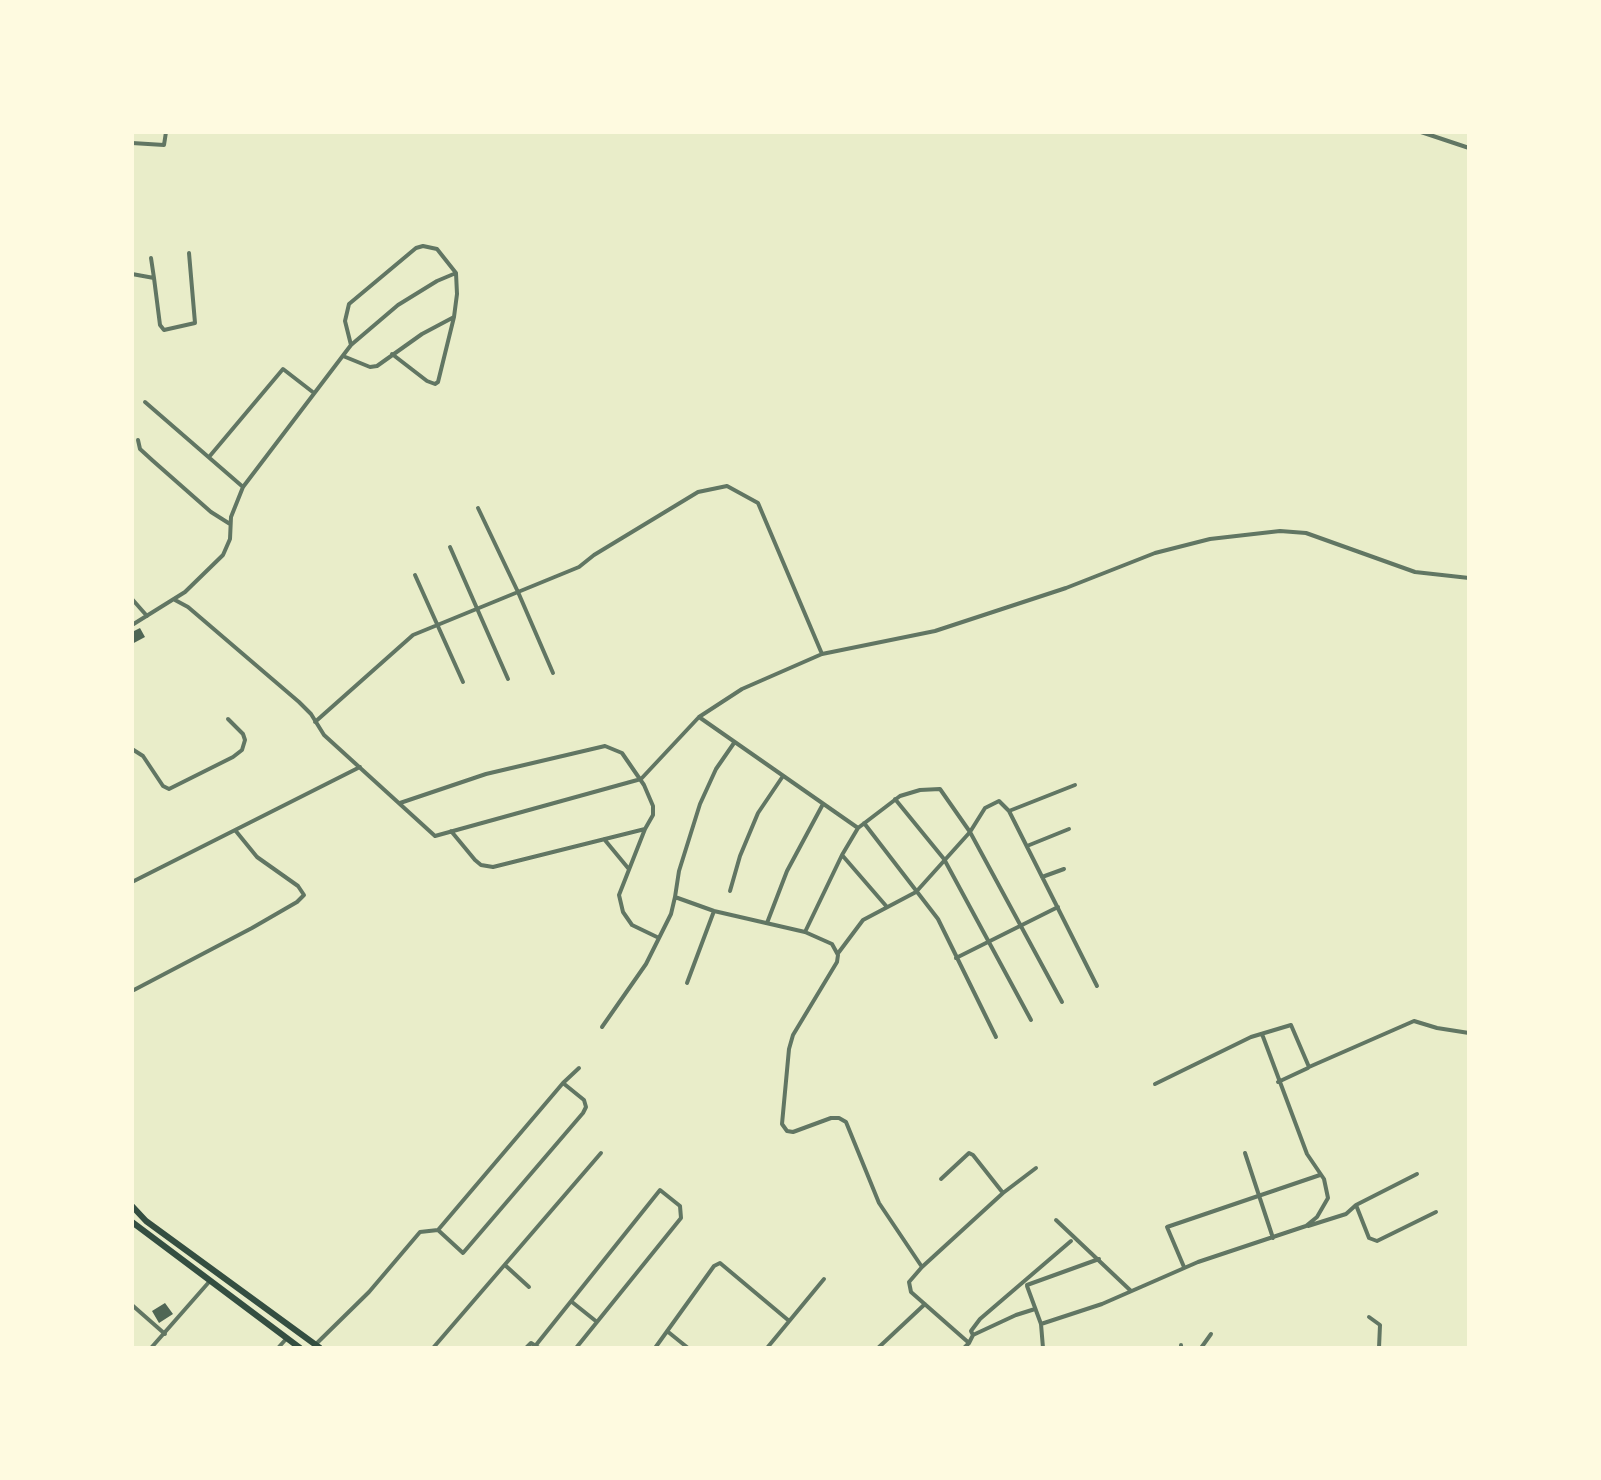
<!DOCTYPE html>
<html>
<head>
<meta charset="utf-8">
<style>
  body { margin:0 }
  #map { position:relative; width:1601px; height:1480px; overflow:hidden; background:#e9edc9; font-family:Inter,sans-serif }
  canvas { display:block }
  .frame { position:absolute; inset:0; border:134px solid #fefae0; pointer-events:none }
</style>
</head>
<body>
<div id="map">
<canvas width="1601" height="1480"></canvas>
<div class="frame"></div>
</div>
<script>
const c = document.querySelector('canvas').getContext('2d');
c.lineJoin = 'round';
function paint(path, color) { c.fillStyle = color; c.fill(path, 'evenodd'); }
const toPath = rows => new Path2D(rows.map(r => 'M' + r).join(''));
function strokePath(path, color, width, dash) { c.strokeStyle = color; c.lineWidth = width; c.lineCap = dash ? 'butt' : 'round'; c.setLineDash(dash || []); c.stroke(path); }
paint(toPath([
  [140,628,145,637,132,644,132,632],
  [165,1303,173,1314,159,1323,152,1311]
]), '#4f6655');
strokePath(toPath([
  [1421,132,1469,148],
  [132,143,164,145,166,132],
  [151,258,154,278],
  [132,274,154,278,160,325,164,330,195,323,189,253],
  [351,345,345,321,349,304,416,248,423,246,437,249,456,273],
  [343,356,370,367,377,366,422,334,454,317],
  [145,402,243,487],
  [138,440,140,449,152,460,211,512,230,524],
  [209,457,283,369,314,393],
  [478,508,518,592,553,673],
  [450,547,508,679],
  [415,575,463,682],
  [132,599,147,616],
  [175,600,188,607,299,702,311,714,324,735,435,836,641,779,699,717],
  [132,625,185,592,223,555,230,539,231,517,243,487,351,345,398,305,437,281,456,273,457,294,454,317,438,382,435,384,427,381,392,354],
  [315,722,413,635,579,567,594,555,698,492,727,486,758,503,822,654],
  [132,749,143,756,163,786,169,789,233,757,242,750,245,740,243,734,228,719],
  [895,799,944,859,1031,1020],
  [400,803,486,774,605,746,622,753,644,785,653,806,653,815,645,829,493,867,481,865,475,860,451,831],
  [1009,811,1075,785],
  [864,823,938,919,996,1037],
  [858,828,900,796,920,790,940,789,970,832,1062,1002],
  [645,829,619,895,623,912,632,925,659,938],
  [604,839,628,868],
  [1027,846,1069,829],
  [842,855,887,907],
  [1042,877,1064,869],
  [132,882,360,767],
  [730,891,740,856,758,813,783,776],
  [675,897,679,871,700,804,716,769,734,743],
  [767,923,787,871,823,804],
  [805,932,842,855,858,828,699,717,742,689,822,654,935,631,1066,588,1155,553,1210,539,1280,531,1306,533,1415,572,1469,578],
  [839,952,863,920,916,892,970,832,985,808,999,801,1009,811,1097,986],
  [956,958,1058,907],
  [687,983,714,911],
  [132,991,252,928,297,902,304,895,298,886,257,857,235,830],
  [602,1027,646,964,671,914,675,897,714,911,805,932,832,944,838,955,837,962,793,1035,789,1049,782,1124,787,1131,793,1132,831,1118,839,1118,846,1122,879,1203,922,1267,909,1282,911,1292,969,1343,964,1348],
  [1278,1082,1308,1068],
  [563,1083,579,1068],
  [1155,1084,1251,1037,1291,1025,1309,1067,1414,1021,1437,1028,1469,1033],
  [1245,1153,1273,1238],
  [941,1179,969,1153,973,1155,1003,1193],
  [1356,1205,1369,1238,1377,1241,1436,1212],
  [1056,1220,1131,1291],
  [1308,1226,1346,1214,1356,1205,1417,1174],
  [506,1266,529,1287],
  [922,1267,1003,1193,1036,1168],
  [1184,1267,1167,1227,1320,1175],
  [1027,1285,1099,1259],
  [1027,1286,1041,1324],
  [572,1302,597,1322],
  [132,1305,165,1334],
  [1369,1317,1380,1325,1379,1348],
  [667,1331,688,1348],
  [973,1335,971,1331,980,1319,1071,1241],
  [969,1343,973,1335,1016,1315,1035,1309],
  [315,1345,369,1292,420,1232,438,1230,463,1253,583,1113,586,1107,584,1100,563,1083,438,1230],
  [536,1345,660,1190,680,1206,681,1218,576,1348],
  [1181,1345,1181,1348],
  [151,1348,209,1282],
  [278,1348,287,1338],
  [433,1348,601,1153],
  [526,1348,531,1343,539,1348],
  [655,1348,714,1266,720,1263,788,1320],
  [767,1348,824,1279],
  [878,1348,925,1304],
  [1043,1348,1041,1324,1102,1304,1198,1262,1306,1226,1317,1217,1328,1198,1324,1179,1307,1154,1262,1034],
  [1201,1348,1211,1334]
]), '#617663', 4);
strokePath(toPath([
  [132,1206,146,1221,320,1348],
  [132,1222,300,1348]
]), '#344e41', 6);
</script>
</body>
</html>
